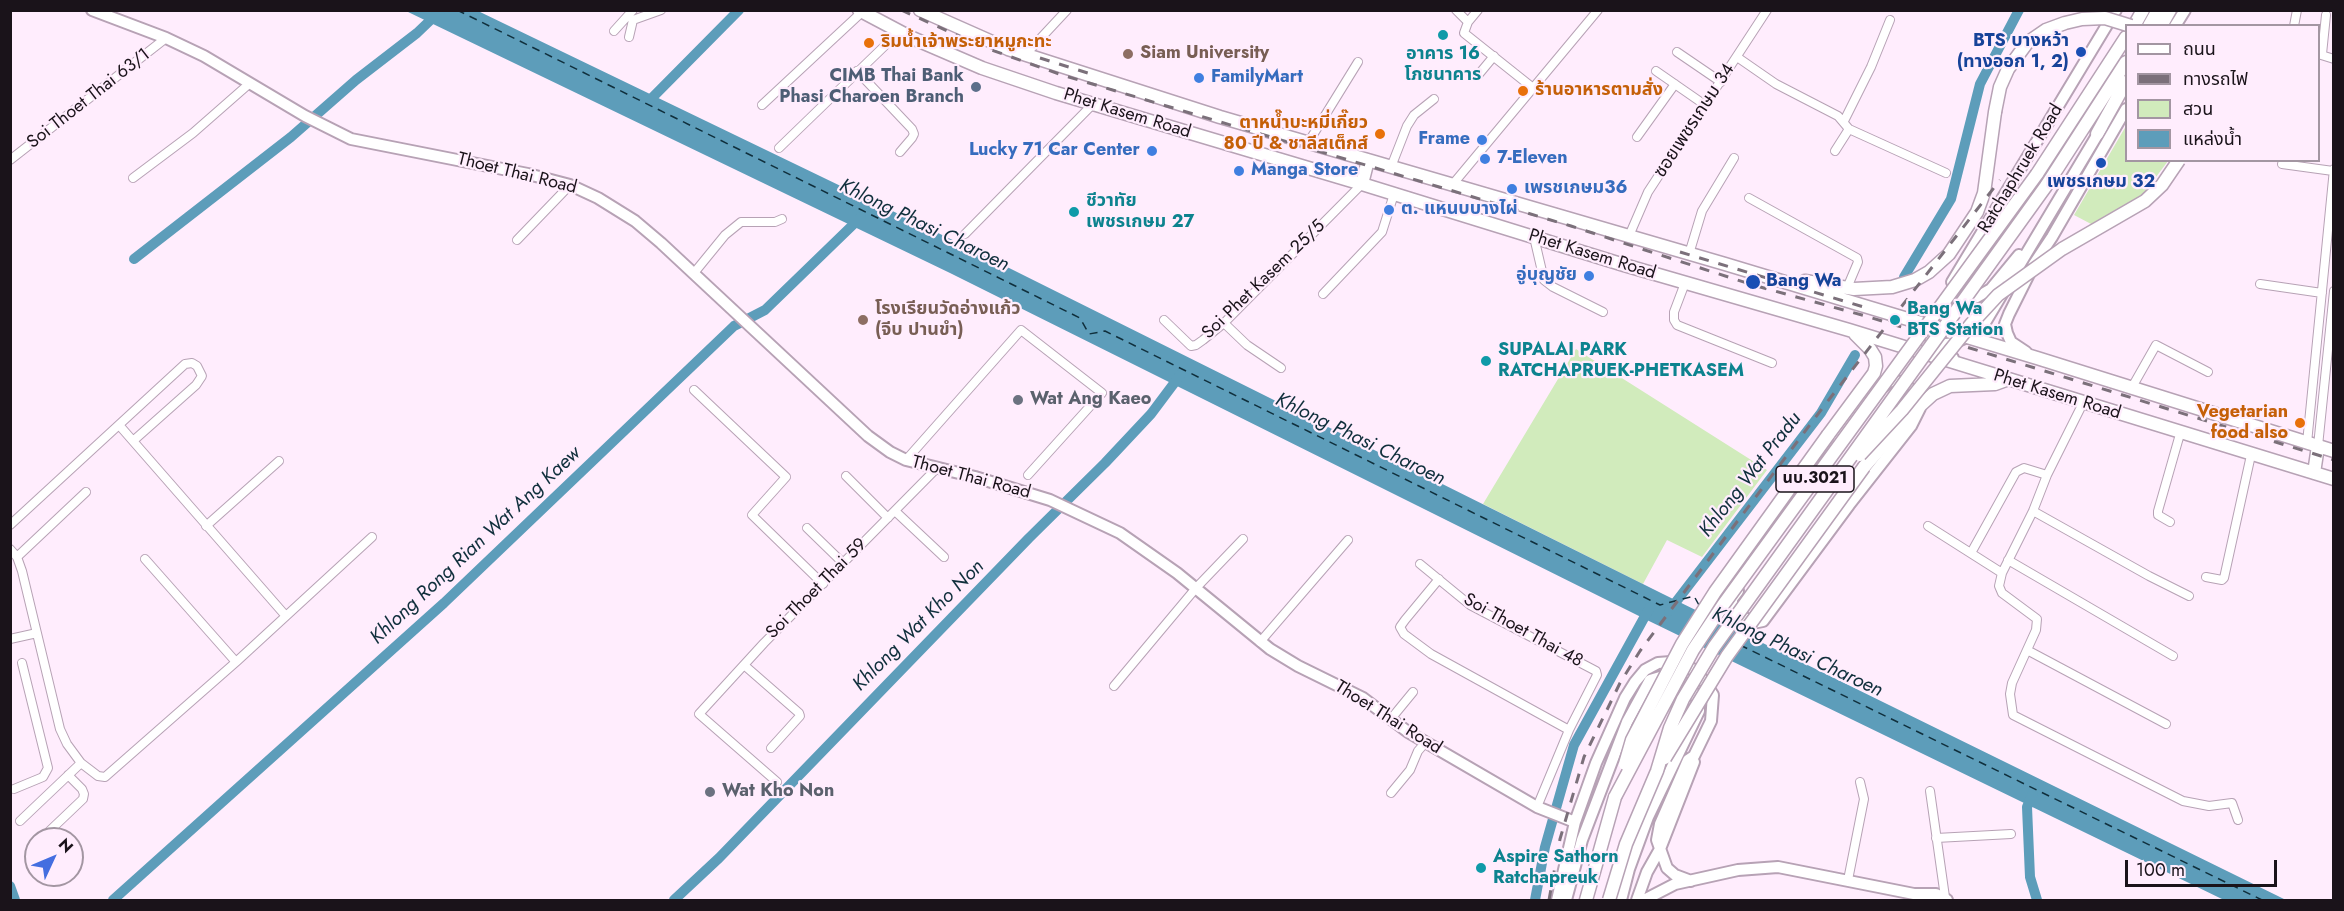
<!DOCTYPE html>
<html>
<head>
<meta charset="utf-8">
<style>
  body { margin:0 }
  #map { position:relative; width:2344px; height:911px; overflow:hidden; background:#ffedfd; font-family:Jost,"Noto Sans Thai",sans-serif }
  canvas { display:block }
  .frame { position:absolute; inset:0; border:12px solid #1a131a; pointer-events:none }
  .legend { position:absolute; left:2125px; top:24px; width:195px; height:138px; box-sizing:border-box; background:#ffedfd; border:2px solid #a396a2; margin:0; padding:8px 10px; list-style:none; font-size:18px; color:#1a131a }
  .legend li { display:flex; align-items:center; gap:12px; height:30px }
  .legend b { width:30px; border:2px solid #a396a2 }
  .north { position:absolute; left:24px; top:827px; width:60px; height:60px; box-sizing:border-box; background:#ffedfd; border:2px solid #a396a2; border-radius:50%; rotate:46deg; font-size:16px; font-weight:700; line-height:24px; text-align:center; color:#1a131a }
  .north::after { content:''; display:block; margin:auto; width:21px; height:27px; background:#446ee0; clip-path:polygon(50% 0,100% 100%,50% 72%,0 100%) }
  .scale { position:absolute; left:2125px; top:860px; width:152px; height:27px; box-sizing:border-box; border:3px solid #1a131a; border-top:0; padding-left:8px; font-size:18px; line-height:21px; white-space:nowrap; color:#1a131a; -webkit-text-stroke:4px #ffedfd; paint-order:stroke }
</style>
</head>
<body>
<div id="map">
<canvas width="2344" height="911"></canvas>
<div class="frame"></div>
<ul class="legend">
<li><b style="height:8px;background:#fff"></b>ถนน</li>
<li><b style="height:8px;background:#7b707a"></b>ทางรถไฟ</li>
<li><b style="height:16px;background:#d1ebbc"></b>สวน</li>
<li><b style="height:16px;background:#5d9dba"></b>แหล่งน้ำ</li>
</ul>
<div class="north">N</div>
<div class="scale">100 m</div>
</div>
<script>
const c = document.querySelector('canvas').getContext('2d');
c.lineJoin = 'round';
function paint(path, color) { c.fillStyle = color; c.fill(path, 'evenodd'); }
const toPath = rows => new Path2D(rows.map(r => 'M' + r).join(''));
function strokePath(path, color, width, dash) { c.strokeStyle = color; c.lineWidth = width; c.lineCap = dash ? 'butt' : 'round'; c.setLineDash(dash || []); c.stroke(path); }
function label(font, color, halo, rows, align = 'center') {
  c.font = font + ' Jost,"Noto Sans Thai",sans-serif'; c.lineWidth = 4.5; c.setLineDash([]); c.textBaseline = 'middle'; c.strokeStyle = halo; c.fillStyle = color; for (const [text, x, y, turn = 0] of rows) {
    c.save(); c.translate(x, y); c.rotate((+turn || 0) * Math.PI / 180); c.textAlign = isNaN(turn) ? turn : align; if (halo) c.strokeText(text, 0, 0); c.fillText(text, 0, 0); c.restore();
  }
}
paint(toPath([
  [2126,126,2126,160,2168,161,2141,197,2093,225,2074,215],
  [1576,349,1767,470,1702,557,1667,540,1643,584,1483,504]
]), '#d1ebbc');
paint(toPath([
  [406,11,478,11,965,246,1663,594,2286,900,2224,900,1649,621,950,273]
]), '#5d9dba');
strokePath(toPath([
  [645,105,739,10],
  [134,259,291,137,356,80,417,33,441,10],
  [1904,277,1951,199,1980,84,2019,10],
  [1669,611,1821,413,1855,355],
  [2033,793,2027,807,2030,877,2037,900],
  [10,886,15,900],
  [113,900,444,603,734,326,765,310,861,217],
  [674,900,719,858,1029,538,1105,463,1151,414,1181,374],
  [1535,900,1545,847,1574,745,1650,607]
]), '#5d9dba', 10);
strokePath(toPath([
  [457,10,1080,318,1089,334,1105,331,1660,605,1694,596,1700,607],
  [1740,645,2262,900]
]), '#102f3c', 1.5, [8, 6]);
const street = toPath([
  [1456,10,1468,22],
  [1478,10,1468,22,1464,33,1533,88],
  [2294,26,2297,10],
  [614,31,633,10],
  [629,37,633,20,661,10],
  [1677,52,1721,82],
  [2318,54,2334,59],
  [2322,54,2326,15],
  [1025,55,1067,10],
  [1737,57,1776,84,1838,116,1849,129,1946,173],
  [857,71,912,129,914,134,912,138,900,152],
  [1656,71,1705,105],
  [1479,74,1494,56],
  [762,105,862,12],
  [1844,121,1871,67,1890,20],
  [1637,137,1675,84],
  [1308,143,1358,62],
  [779,148,899,32],
  [1835,151,1849,129],
  [10,160,166,38],
  [2282,164,2333,171],
  [1391,167,1407,126,1414,115,1434,99],
  [133,178,193,133,250,83],
  [1453,184,1598,10],
  [1749,198,1857,258,1858,262,1847,288],
  [965,234,1093,104],
  [1629,236,1648,192,1767,10],
  [1534,237,1544,280,1553,287,1603,312],
  [517,240,570,185],
  [1689,254,1702,211,1734,158],
  [694,273,725,235,741,222,775,222,782,219],
  [1685,283,1674,312,1674,320,1677,325,1772,363],
  [2260,284,2322,293],
  [1323,294,1382,232,1394,194],
  [1164,320,1191,346,1196,345,1203,340,1224,323,1362,184],
  [1224,323,1247,345,1281,368],
  [2131,389,2156,345,2208,372],
  [694,390,786,477,752,515,823,584],
  [2083,403,2047,475,2033,511,2002,573,1999,586,2002,593,2037,619,2036,630,2012,683,2010,694,2013,715,2183,801,2209,806,2232,803,2238,820],
  [119,425,285,615],
  [2307,443,2334,169],
  [2318,446,2334,291],
  [906,460,1021,330,1102,393,1028,475],
  [846,476,888,518],
  [895,511,944,557],
  [2033,511,2149,576,2189,596],
  [2170,522,2158,515,2158,511,2180,434],
  [10,525,185,364,192,363,197,366,202,376,196,385,133,441],
  [206,526,279,461],
  [1928,526,2002,573],
  [807,528,843,563],
  [10,549,17,557,22,571,60,729,67,744,81,763,98,776,105,777,236,662],
  [1971,553,2016,472,2024,468,2047,475],
  [17,557,86,492],
  [145,559,236,662,372,537],
  [2008,560,2173,656],
  [1420,564,1470,605,1596,671,1597,675,1569,730,1537,807],
  [2206,577,2222,580,2224,578,2251,455],
  [1439,579,1405,620,1400,627,1404,634,1431,654,1569,730],
  [10,639,37,633],
  [1260,642,1348,540],
  [2027,650,2166,724],
  [744,665,799,713,800,716,771,748],
  [1114,686,1196,588,1243,539],
  [1390,720,1413,692],
  [777,782,699,714,764,643,938,467],
  [14,789,43,777,48,768,22,663],
  [1930,791,1945,897],
  [1391,793,1410,770,1418,751,1425,743],
  [20,821,81,763],
  [1936,838,2011,834],
  [41,839,83,799,84,794,82,789,68,775],
  [34,846,36,844],
  [1848,880,1864,799,1860,782]
]);
const secondary = toPath([
  [92,10,166,38,204,56,305,116,351,139,528,174,570,185,598,198,635,221,661,243,868,436,890,452,906,460,975,477,1050,500,1120,533,1177,573,1270,649,1298,666,1363,698,1408,732,1537,807,1575,822],
  [2175,26,2185,10],
  [1959,277,1958,287,1962,294,1970,298,1977,297,1991,289,2019,255],
  [1952,282,2116,10],
  [1926,323,1928,334,1932,340,1939,348,1953,358],
  [1932,346,1954,343,1967,337,1986,321,2102,127],
  [2026,352,2011,342,2007,333,2005,324,2009,314,2034,264,2052,237,2126,109],
  [1883,387,1890,381,1903,382,1913,392,1915,402],
  [1738,591,1732,599,1732,606,1735,612,1753,623,1763,621,1849,505,1911,426,1920,408],
  [1557,900,1575,822,1596,763,1625,698,1635,682,1645,670,1658,663,1671,662,1691,668,1704,681,1713,695,1711,721,1694,756,1688,760,1660,824,1657,840,1667,868,1675,875,1691,881],
  [1566,900,1582,840,1627,722,1650,680,1660,677,1670,677,1684,683,1692,690,1699,703,1699,711,1648,817,1629,869,1621,900],
  [1637,900,1647,872,1660,849,1694,762],
  [1644,900,1675,884,1738,870,1778,867,1914,894,1936,894,1947,900]
]);
const primary = toPath([
  [859,10,910,37,982,68,1056,93,1362,184,1624,265,1849,330,2334,479],
  [920,10,1008,49,1220,117,1725,264,2037,358,2334,451],
  [2134,26,2143,10],
  [2149,26,2158,10],
  [2161,26,2170,10],
  [2097,134,2126,82],
  [2037,174,2126,37],
  [1362,184,1368,160],
  [2046,186,2126,62],
  [1805,281,1854,289,1892,287,1915,280,1929,272,1949,254,1977,212,1984,193,1995,112],
  [1828,435,1874,373,1876,366,1875,357,1870,349,1855,334],
  [1864,467,1910,415,1933,394,1950,386,1995,384,2006,380],
  [2314,473,2318,446],
  [1586,900,1615,797]
]);
strokePath(street, '#b7a2b5', 10);
strokePath(secondary, '#b7a2b5', 14);
strokePath(primary, '#b7a2b5', 15);
strokePath(street, '#fff', 8);
strokePath(secondary, '#fff', 10);
strokePath(primary, '#fff', 12);
strokePath(toPath([
  [901,10,983,47,1062,75,1571,226,1753,285,1869,317,2334,460],
  [1040,58,1091,74],
  [1680,252,1867,308],
  [1549,900,1560,839,1584,757,1620,683,1640,651,1824,406,2000,180]
]), '#7b707a', 3, [10, 10]);
const primaryBridge = toPath([
  [1995,112,2000,87,2008,69,2027,43,2046,30,2065,23,2082,19,2105,18,2131,26],
  [1860,455,1902,410,1972,323,1998,295,2062,249,2145,201,2162,185,2179,160],
  [1665,758,1727,656,1864,467],
  [1625,764,1632,740,1682,644,1715,592,1828,435],
  [1615,797,1693,650,1723,605,2037,174],
  [1609,900,1626,844,1657,771,1670,728,1683,699,1714,647,2046,186]
]);
strokePath(primaryBridge, '#b7a2b5', 15, []);
strokePath(primaryBridge, '#fff', 12);
for (const [x, y, r, color] of [
  [1443,35,6,"#0f9aa8"],
  [869,43,6,"#e8710a"],
  [2081,52,6,"#1a4fb4"],
  [1128,54,6,"#8d6e63"],
  [1199,78,6,"#3f7fe0"],
  [976,87,6,"#5c6f8a"],
  [1523,91,6,"#e8710a"],
  [1380,134,6,"#e8710a"],
  [1482,140,6,"#3f7fe0"],
  [1152,151,6,"#3f7fe0"],
  [1485,159,6,"#3f7fe0"],
  [2101,163,6,"#1a4fb4"],
  [1239,171,6,"#3f7fe0"],
  [1512,189,6,"#3f7fe0"],
  [1389,210,6,"#3f7fe0"],
  [1074,212,6,"#0f9aa8"],
  [1589,276,6,"#3f7fe0"],
  [1753,282,8,"#1a4fb4"],
  [863,320,6,"#8d6e63"],
  [1895,320,6,"#0f9aa8"],
  [1486,361,6,"#0f9aa8"],
  [1018,400,6,"#6b7280"],
  [2300,423,6,"#e8710a"],
  [710,792,6,"#6b7280"],
  [1481,868,6,"#0f9aa8"]
]) { const dot = new Path2D(); dot.arc(x, y, r, 0, 2 * Math.PI); c.fillStyle = color; c.fill(dot); strokePath(dot, '#ffedfd', 2); }
for (const [x, y, w] of [
  [1815,479,78]
]) { const box = new Path2D(); box.roundRect(x - w / 2, y - 13, w, 26, 4.5); c.fillStyle = '#ffedfd'; c.fill(box); strokePath(box, '#1a131a', 1.5); }
label('bold 16px', '#1a131a', null, [
  ["นบ.3021",1815,479]
]);
label('bold 18px', '#164399', '#ffedfd', [
  ["BTS บางหว้า",2069,42],
  ["(ทางออก 1, 2)",2069,63],
  ["เพชรเกษม 32",2101,183,"center"],
  ["Bang Wa",1766,282,"left"]
], 'right');
label('bold 18px', '#c56008', '#ffedfd', [
  ["ริมน้ำเจ้าพระยาหมูกะทะ",881,43],
  ["ร้านอาหารตามสั่ง",1535,91],
  ["ตาหน๊ำบะหมี่เกี๊ยว",1368,124,"right"],
  ["80 ปี & ชาลีสเต็กส์",1368,145,"right"],
  ["Vegetarian",2288,413,"right"],
  ["food also",2288,434,"right"]
], 'left');
label('bold 18px', '#785e54', '#ffedfd', [
  ["Siam University",1140,54],
  ["โรงเรียนวัดอ่างแก้ว",875,310],
  ["(จีบ ปานขำ)",875,331]
], 'left');
label('bold 18px', '#0d838f', '#ffedfd', [
  ["อาคาร 16",1443,55,"center"],
  ["โภชนาคาร",1443,76,"center"],
  ["ชีวาทัย",1086,202],
  ["เพชรเกษม 27",1086,223],
  ["Bang Wa",1907,310],
  ["BTS Station",1907,331],
  ["SUPALAI PARK",1498,351],
  ["RATCHAPRUEK-PHETKASEM",1498,372],
  ["Aspire Sathorn",1493,858],
  ["Ratchapreuk",1493,879]
], 'left');
label('bold 18px', '#4e5e75', '#ffedfd', [
  ["CIMB Thai Bank",964,77],
  ["Phasi Charoen Branch",964,98]
], 'right');
label('bold 18px', '#366cbe', '#ffedfd', [
  ["FamilyMart",1211,78],
  ["Frame",1470,140,"right"],
  ["Lucky 71 Car Center",1140,151,"right"],
  ["7-Eleven",1497,159],
  ["Manga Store",1251,171],
  ["เพรชเกษม36",1524,189],
  ["ต. แหนบบางไผ่",1401,210],
  ["อู่บุญชัย",1577,276,"right"]
], 'left');
label('18px', '#1a131a', '#ffedfd', [
  ["Soi Thoet Thai 63/1",89,99,-38],
  ["Phet Kasem Road",1127,114,17],
  ["ซอยเพชรเกษม 34",1695,121,-57],
  ["Ratchaphruek Road",2021,169,-59],
  ["Thoet Thai Road",517,174,14],
  ["Phet Kasem Road",1592,255,17],
  ["Soi Phet Kasem 25/5",1264,280,-44],
  ["Phet Kasem Road",2057,395,17],
  ["Thoet Thai Road",971,478,15],
  ["Soi Thoet Thai 59",817,589,-45],
  ["Soi Thoet Thai 48",1523,631,29],
  ["Thoet Thai Road",1388,718,32]
]);
label('bold 18px', '#5b616d', '#ffedfd', [
  ["Wat Ang Kaeo",1030,400],
  ["Wat Kho Non",722,792]
], 'left');
label('italic 20px', '#102f3c', '#ffedfd', [
  ["Khlong Phasi Charoen",924,226,26],
  ["Khlong Phasi Charoen",1360,440,26],
  ["Khlong Wat Pradu",1751,475,-52],
  ["Khlong Rong Rian Wat Ang Kaew",476,546,-43],
  ["Khlong Wat Kho Non",919,626,-45],
  ["Khlong Phasi Charoen",1797,653,25]
]);
</script>
</body>
</html>
